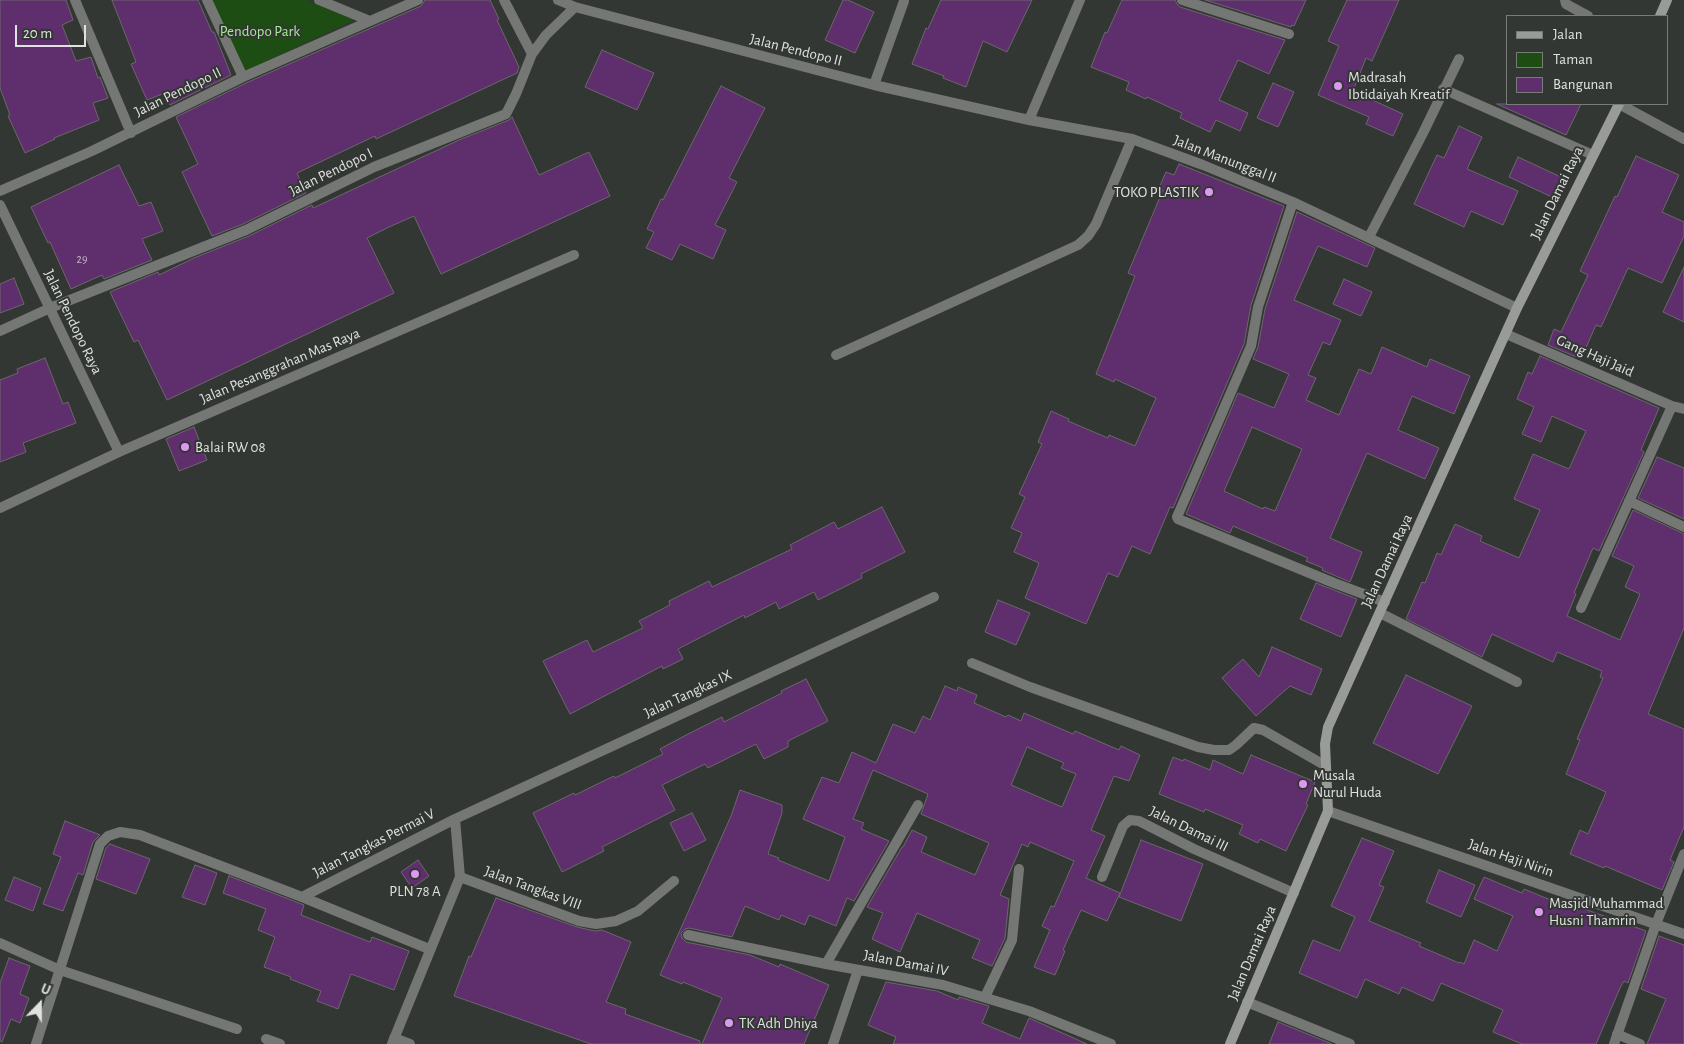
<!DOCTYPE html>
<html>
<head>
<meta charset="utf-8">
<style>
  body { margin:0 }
  #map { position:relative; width:1684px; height:1044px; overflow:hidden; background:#333733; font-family:"Alegreya Sans",sans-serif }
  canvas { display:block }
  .legend { position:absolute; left:1506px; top:15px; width:162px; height:90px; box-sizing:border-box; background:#333733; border:1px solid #787b78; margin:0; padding:6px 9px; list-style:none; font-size:15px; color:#e0e2df }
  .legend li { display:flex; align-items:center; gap:10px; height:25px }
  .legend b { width:25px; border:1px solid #787b78 }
  .north { position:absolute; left:15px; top:979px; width:50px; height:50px; -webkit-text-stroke:4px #333733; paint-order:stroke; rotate:22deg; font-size:14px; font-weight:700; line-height:20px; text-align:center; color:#e0e2df }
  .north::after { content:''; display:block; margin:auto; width:18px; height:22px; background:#e0e2df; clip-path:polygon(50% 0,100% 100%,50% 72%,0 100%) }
  .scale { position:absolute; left:15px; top:25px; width:71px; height:22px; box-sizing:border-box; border:2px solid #e0e2df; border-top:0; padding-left:6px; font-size:15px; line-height:18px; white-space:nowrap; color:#e0e2df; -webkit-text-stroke:4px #333733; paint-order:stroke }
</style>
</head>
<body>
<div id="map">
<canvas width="1684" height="1044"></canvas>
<ul class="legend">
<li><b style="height:6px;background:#989b97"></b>Jalan</li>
<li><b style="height:14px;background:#1e4d13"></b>Taman</li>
<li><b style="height:14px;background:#5f2f6d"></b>Bangunan</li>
</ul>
<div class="north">U</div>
<div class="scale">20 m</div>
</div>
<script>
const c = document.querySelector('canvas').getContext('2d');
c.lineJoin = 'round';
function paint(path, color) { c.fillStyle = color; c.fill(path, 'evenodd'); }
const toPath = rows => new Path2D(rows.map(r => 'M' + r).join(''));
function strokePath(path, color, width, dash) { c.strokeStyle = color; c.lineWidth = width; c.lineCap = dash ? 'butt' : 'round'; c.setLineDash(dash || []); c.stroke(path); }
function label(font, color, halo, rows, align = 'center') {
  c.font = font + ' "Alegreya Sans",sans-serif'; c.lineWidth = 4; c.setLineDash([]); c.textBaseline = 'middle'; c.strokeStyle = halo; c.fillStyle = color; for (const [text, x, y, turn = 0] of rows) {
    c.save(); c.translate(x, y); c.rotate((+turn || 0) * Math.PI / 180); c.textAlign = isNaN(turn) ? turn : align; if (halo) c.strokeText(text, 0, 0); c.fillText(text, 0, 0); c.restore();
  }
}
paint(toPath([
  [212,0,306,0,354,20,245,71]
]), '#1e4d13');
const building = toPath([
  [0,0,66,0,73,20,62,25,76,61,91,57,98,78,100,77,108,98,93,103,99,120,54,138,55,139,25,153,8,116,10,115,0,88,0,0],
  [112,0,198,0,212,32,214,32,231,75,170,105,165,93,147,100,131,64,136,62,112,0],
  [425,0,490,0,499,19,497,20,519,67,517,73,376,139,375,136,297,173,306,193,243,224,212,236,182,172,198,164,176,117,246,83,421,6,425,0],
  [843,0,848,0,874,12,855,53,825,40,843,0],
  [941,0,1032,0,1007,52,983,41,966,87,943,78,944,76,912,64,926,28,928,29,941,0],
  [1122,0,1175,0,1177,4,1180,7,1285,40,1269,74,1238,60,1219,100,1248,113,1240,131,1216,120,1210,132,1180,118,1182,113,1147,97,1146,99,1126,90,1129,82,1091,67,1105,32,1107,33,1122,0],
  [1205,0,1306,0,1294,26,1292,25,1291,27,1205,0],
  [1347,0,1399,0,1372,61,1366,58,1353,91,1403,114,1393,136,1366,124,1369,117,1318,95,1339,46,1328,41,1347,0],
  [602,50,654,73,637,110,585,87,602,50],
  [1273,83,1294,92,1278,127,1257,118,1273,83],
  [721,86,765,108,729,178,737,182,715,225,726,230,713,259,680,244,672,260,646,248,654,232,647,229,661,199,663,200,721,86],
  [1497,104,1581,104,1566,135,1497,104],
  [512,117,539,175,589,152,610,196,441,274,414,216,389,227,367,238,394,293,167,400,138,340,134,342,110,292,158,272,159,275,194,258,249,236,312,205,313,208,459,140,509,120,512,117],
  [1459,126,1482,137,1467,169,1518,191,1503,225,1471,211,1464,227,1414,204,1437,155,1444,158,1459,126],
  [1636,156,1679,175,1662,212,1684,222,1684,236,1662,283,1628,268,1601,327,1596,325,1581,359,1548,345,1554,329,1561,332,1588,275,1580,271,1615,196,1617,197,1636,156],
  [1518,157,1563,178,1554,198,1509,177,1518,157],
  [1179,164,1284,206,1251,305,1244,344,1173,508,1170,507,1150,554,1132,546,1118,577,1108,573,1086,624,1025,598,1039,563,1014,552,1022,533,1011,528,1025,497,1019,494,1042,444,1038,442,1051,411,1069,419,1068,421,1108,438,1109,435,1135,446,1156,398,1115,379,1114,382,1096,374,1135,276,1128,273,1163,190,1159,188,1166,172,1174,175,1179,164],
  [119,165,139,206,151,202,163,231,142,239,152,260,104,279,102,275,71,289,50,242,48,243,31,207,119,165],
  [1297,212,1375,248,1367,267,1318,246,1294,300,1341,320,1330,345,1323,342,1308,375,1316,378,1306,400,1339,415,1359,369,1371,374,1382,347,1427,367,1430,359,1470,376,1454,414,1412,396,1398,430,1439,448,1425,479,1367,453,1330,538,1362,552,1350,582,1322,570,1323,568,1306,561,1308,558,1233,526,1230,533,1186,514,1238,393,1274,408,1289,374,1253,359,1258,347,1265,309,1297,212],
  [1252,427,1302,449,1275,511,1264,507,1263,509,1224,491,1252,427],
  [1684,267,1684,322,1663,312,1684,267],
  [14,278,24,304,0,313,0,284,14,278],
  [1344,279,1372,292,1361,316,1333,304,1344,279],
  [1540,356,1659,408,1641,450,1644,452,1599,551,1593,548,1574,593,1576,594,1567,616,1620,640,1640,594,1625,587,1634,566,1612,556,1633,510,1684,534,1684,628,1648,714,1684,729,1684,827,1670,860,1674,862,1662,890,1605,866,1604,868,1570,854,1580,830,1588,834,1606,792,1566,774,1580,740,1577,739,1603,678,1600,677,1602,671,1557,652,1553,662,1492,634,1482,657,1406,619,1422,582,1425,583,1437,553,1441,555,1455,524,1482,536,1480,541,1519,558,1540,510,1514,499,1533,454,1569,469,1586,431,1552,416,1541,442,1522,434,1534,407,1517,399,1528,372,1532,374,1540,356],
  [45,358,63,404,68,402,76,423,23,443,26,452,0,462,0,380,18,373,17,369,45,358],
  [194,427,207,460,179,471,166,439,194,427],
  [1657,457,1684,468,1684,519,1638,498,1657,457],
  [882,507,905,552,861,574,862,578,818,600,814,592,779,609,776,602,745,618,744,615,678,649,683,659,663,669,662,666,570,714,543,661,587,640,593,652,643,628,639,621,670,605,669,601,709,581,712,587,792,549,790,545,834,522,838,529,882,507],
  [1316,583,1357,599,1341,637,1300,619,1316,583],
  [998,600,1030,613,1016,645,985,632,998,600],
  [1272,647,1322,669,1311,695,1290,686,1256,716,1222,678,1243,659,1259,677,1272,647],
  [1406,675,1472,706,1438,774,1373,743,1406,675],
  [806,679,828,721,788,741,788,747,764,759,756,744,708,768,705,764,662,785,675,810,602,847,604,851,562,872,533,813,574,793,575,795,614,776,615,778,663,754,660,749,690,733,722,717,724,722,782,693,781,691,806,679],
  [945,686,957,691,958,687,977,695,974,703,1006,717,1008,715,1021,721,1024,713,1073,734,1075,731,1119,750,1121,746,1140,755,1129,781,1114,776,1091,830,1105,836,1086,878,1120,893,1107,921,1081,910,1063,950,1065,951,1055,975,1034,967,1050,930,1042,926,1051,906,1054,907,1074,861,1030,842,1028,847,1022,844,1000,895,1009,899,1005,938,992,966,972,958,980,940,917,913,900,952,872,939,883,913,867,907,902,847,903,847,912,830,927,837,921,852,975,875,989,843,921,814,928,794,873,770,853,819,864,823,861,829,889,841,854,901,847,898,836,926,809,915,805,925,781,915,779,920,745,906,732,937,689,928,685,929,681,933,682,938,686,942,750,955,779,967,780,964,829,985,804,1044,702,1044,722,998,683,982,682,984,660,975,731,816,740,790,782,805,782,813,768,854,779,858,778,860,829,881,845,837,803,819,822,777,839,783,852,752,876,763,893,724,915,733,923,716,930,720,945,686],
  [1027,747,1064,763,1061,768,1076,774,1062,807,1011,785,1027,747],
  [1251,755,1315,782,1306,804,1308,805,1286,851,1260,839,1258,843,1239,834,1243,825,1205,809,1204,812,1159,794,1173,757,1183,761,1184,759,1210,770,1213,760,1243,774,1251,755],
  [692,813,706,840,684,851,670,823,692,813],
  [65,821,100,835,93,842,83,875,78,873,63,911,43,904,61,857,53,854,65,821],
  [1362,838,1394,851,1379,885,1384,887,1369,921,1421,943,1419,946,1459,963,1460,962,1464,964,1474,940,1497,951,1513,916,1474,899,1484,877,1522,893,1524,889,1577,911,1579,907,1646,931,1628,983,1624,981,1620,988,1596,1044,1522,1044,1493,1032,1503,1010,1441,983,1433,1001,1402,987,1399,994,1365,979,1357,998,1299,973,1313,940,1340,951,1355,917,1331,906,1362,838],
  [1141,840,1203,864,1181,921,1119,897,1141,840],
  [110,844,150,859,136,894,96,879,106,848,110,844],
  [418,860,429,876,412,888,401,872,418,860],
  [195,865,217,873,205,905,182,897,195,865],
  [1439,870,1475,885,1461,917,1426,902,1439,870],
  [229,876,304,905,301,915,370,942,372,937,409,951,394,990,351,974,338,1009,317,1001,321,991,290,979,291,977,264,967,275,937,258,930,266,909,223,893,229,876],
  [14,877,41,888,33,911,5,900,14,877],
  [496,898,577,927,595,931,602,930,631,942,606,1002,626,1009,625,1014,700,1041,700,1044,591,1044,454,996,469,956,471,957,496,898],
  [1659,936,1684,945,1684,1044,1647,1044,1666,999,1641,989,1659,936],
  [9,958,30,966,20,994,29,998,20,1023,11,1019,2,1042,0,1041,0,983,9,958],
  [886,982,937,991,958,1000,959,997,989,1006,982,1023,1020,1039,1029,1018,1087,1044,893,1044,896,1037,868,1025,886,982],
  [1278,1022,1332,1044,1269,1044,1278,1022]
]);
paint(building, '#5f2f6d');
strokePath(building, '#6b676c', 1);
strokePath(toPath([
  [836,355,1078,245,1088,236,1096,224,1132,139]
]), '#757774', 10);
strokePath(toPath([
  [75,0,131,133],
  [207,0,243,77],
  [319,0,370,21],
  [504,0,532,54],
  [558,0,575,7,874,85,1029,120],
  [1080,0,1029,120,1132,139,1203,165,1293,202,1517,308],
  [1182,0,1289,34],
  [1565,0,1566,4,1588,16],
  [874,85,904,1],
  [1443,89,1593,155],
  [1619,104,1684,139],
  [0,191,92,151,243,77,418,0],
  [1293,202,1258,307,1251,346,1177,517,1178,519,1334,583,1385,602],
  [0,205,119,452],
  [1369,237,1423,133,1459,59],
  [0,331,50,308,246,230,374,167,506,114,516,94,532,54,546,35,575,7],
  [1506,334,1672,406,1684,409],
  [1629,501,1684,527],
  [0,508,119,452,574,255],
  [1581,608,1672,406],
  [1380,613,1517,682],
  [972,663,1030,687,1198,747,1214,750,1229,750,1236,745,1254,728,1263,730,1326,766],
  [1328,811,1684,934],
  [460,877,579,921,596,924,616,921,638,911,674,881],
  [1102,877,1123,826,1130,820,1139,821,1194,849,1294,893],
  [302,897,455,819,934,597],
  [688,935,826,964,943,985,1029,1011,1111,1044],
  [0,943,60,970,237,1029],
  [826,964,918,805],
  [985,997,1012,940,1019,869],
  [1247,1002,1350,1044],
  [1617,1034,1640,1044],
  [394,1038,410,1044],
  [266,1039,280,1044],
  [36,1044,100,844,108,836,120,832,140,835,302,897,429,949],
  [392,1044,460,877,455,819],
  [833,1044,858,970],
  [1614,1044,1656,924,1684,854]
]), '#757774', 10);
strokePath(toPath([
  [1660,16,1667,0],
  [1230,1044,1328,811,1325,744,1328,727,1517,308,1619,104]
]), '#989b97', 10);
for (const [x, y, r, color] of [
  [1338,86,5,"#de98f3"],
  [1209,192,5,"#de98f3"],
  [185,447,5,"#de98f3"],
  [1303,784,5,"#de98f3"],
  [415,874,5,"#de98f3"],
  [1539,912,5,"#de98f3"],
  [729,1023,5,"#de98f3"]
]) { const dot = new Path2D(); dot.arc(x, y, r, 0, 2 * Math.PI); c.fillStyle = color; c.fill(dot); strokePath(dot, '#333733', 2); }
label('12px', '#c0b5c2', null, [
  ["29",82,259]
]);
label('15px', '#a0ec91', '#333733', [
  ["Pendopo Park",260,31]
]);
label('15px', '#e0e2df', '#333733', [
  ["Jalan Pendopo II",796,50,14],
  ["Jalan Pendopo II",178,92,-26],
  ["Jalan Manunggal II",1225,159,21],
  ["Jalan Pendopo I",331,172,-26],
  ["Jalan Damai Raya",1557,193,-64],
  ["Jalan Pendopo Raya",73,322,64],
  ["Gang Haji Jaid",1595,356,24],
  ["Jalan Pesanggrahan Mas Raya",280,366,-23],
  ["Jalan Damai Raya",1387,561,-65],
  ["Jalan Tangkas IX",688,694,-25],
  ["Jalan Damai III",1189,829,26],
  ["Jalan Tangkas Permai V",374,843,-27],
  ["Jalan Haji Nirin",1511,858,19],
  ["Jalan Tangkas VIII",533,888,20],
  ["Jalan Damai Raya",1252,953,-67],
  ["Jalan Damai IV",906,963,11]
]);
label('15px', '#e0e2df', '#333733', [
  ["Madrasah",1348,77],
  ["Ibtidaiyah Kreatif",1348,94],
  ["TOKO PLASTIK",1199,192,"right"],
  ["Balai RW 08",195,447],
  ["Musala",1313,775],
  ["Nurul Huda",1313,792],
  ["PLN 78 A",415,891,"center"],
  ["Masjid Muhammad",1549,903],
  ["Husni Thamrin",1549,920],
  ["TK Adh Dhiya",739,1023]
], 'left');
</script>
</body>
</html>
